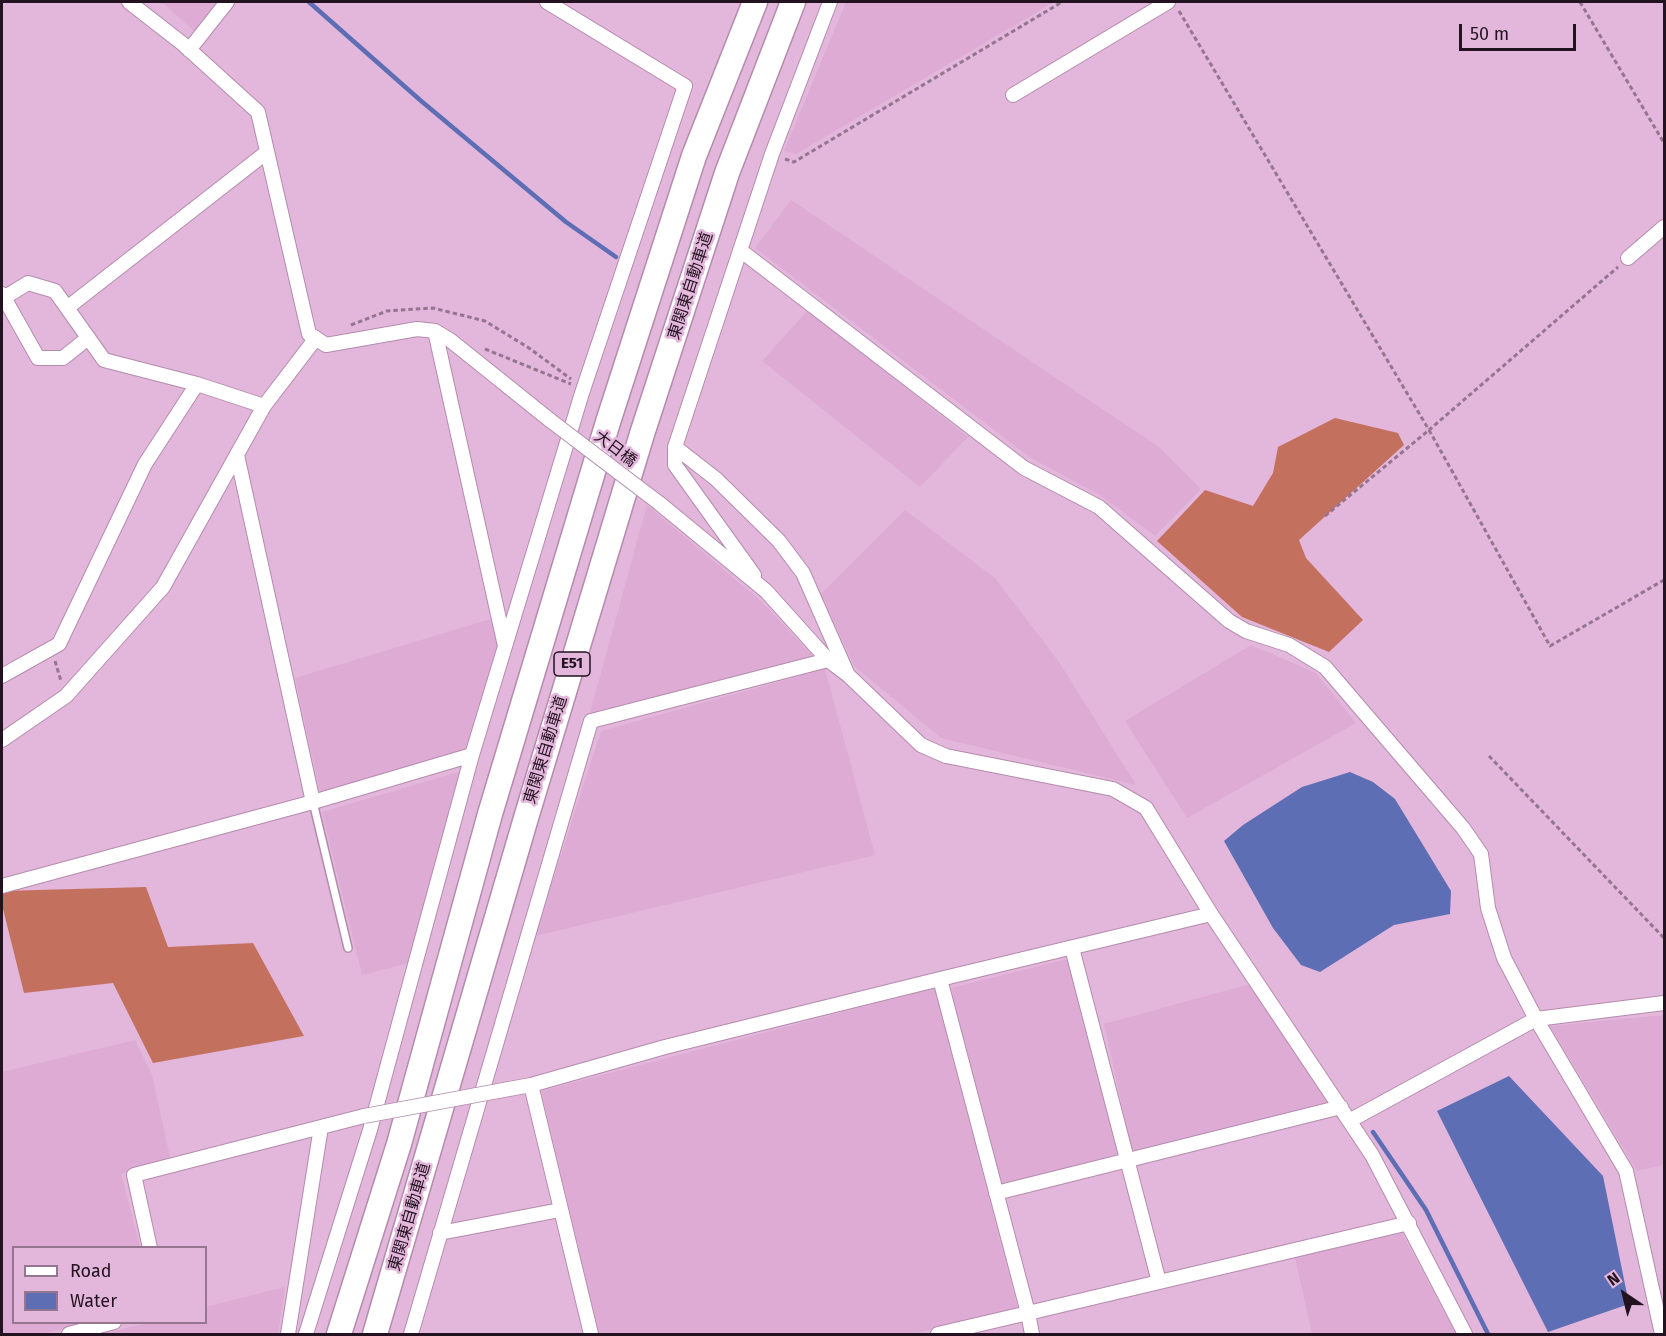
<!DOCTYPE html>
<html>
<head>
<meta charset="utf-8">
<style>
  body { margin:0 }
  #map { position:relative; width:1666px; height:1336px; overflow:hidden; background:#e3b7db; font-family:"Fira Sans",sans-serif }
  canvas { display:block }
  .frame { position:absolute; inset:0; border:3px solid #231320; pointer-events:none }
  .legend { position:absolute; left:12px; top:1246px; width:195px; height:78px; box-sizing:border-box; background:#e3b7db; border:2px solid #967590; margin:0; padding:8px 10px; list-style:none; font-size:18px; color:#231320 }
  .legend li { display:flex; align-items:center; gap:12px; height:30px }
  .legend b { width:30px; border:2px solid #967590 }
  .north { position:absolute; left:1594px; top:1264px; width:60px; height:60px; -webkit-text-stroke:4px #e3b7db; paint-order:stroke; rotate:325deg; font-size:16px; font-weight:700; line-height:24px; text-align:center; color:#231320 }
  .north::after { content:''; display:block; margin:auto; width:21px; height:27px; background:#231320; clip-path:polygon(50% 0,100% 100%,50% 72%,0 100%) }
  .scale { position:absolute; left:1459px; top:24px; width:117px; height:27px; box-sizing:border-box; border:3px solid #231320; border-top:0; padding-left:8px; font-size:18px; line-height:21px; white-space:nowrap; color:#231320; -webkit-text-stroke:4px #e3b7db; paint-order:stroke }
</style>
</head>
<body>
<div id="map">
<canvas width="1666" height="1336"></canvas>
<div class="frame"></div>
<ul class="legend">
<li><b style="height:8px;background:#fff"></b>Road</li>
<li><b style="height:16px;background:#5e6eb4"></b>Water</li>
</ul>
<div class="north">N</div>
<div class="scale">50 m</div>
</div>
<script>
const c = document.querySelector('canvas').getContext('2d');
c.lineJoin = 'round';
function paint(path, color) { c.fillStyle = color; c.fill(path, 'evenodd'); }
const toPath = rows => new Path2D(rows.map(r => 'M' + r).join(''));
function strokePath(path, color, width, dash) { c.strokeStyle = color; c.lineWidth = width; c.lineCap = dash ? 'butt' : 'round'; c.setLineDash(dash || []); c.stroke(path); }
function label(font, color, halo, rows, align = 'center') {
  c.font = font + ' "Fira Sans","Noto Sans JP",sans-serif'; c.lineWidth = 5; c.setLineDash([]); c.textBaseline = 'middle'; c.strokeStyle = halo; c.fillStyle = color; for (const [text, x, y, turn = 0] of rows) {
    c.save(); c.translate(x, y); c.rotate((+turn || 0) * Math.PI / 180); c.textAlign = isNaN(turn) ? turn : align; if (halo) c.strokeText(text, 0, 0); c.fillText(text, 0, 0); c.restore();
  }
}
paint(toPath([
  [162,2,219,2,195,32],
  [846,2,1054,2,796,154,784,151],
  [791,200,1159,447,1201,489,1155,536,1100,495,1031,458,755,248],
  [808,310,968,437,920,487,762,361],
  [647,505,761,601,814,657,590,713],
  [905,510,995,578,1059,662,1136,785,941,738,854,666,821,594],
  [494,618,500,647,467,753,320,793,295,678],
  [1251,645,1316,673,1356,723,1187,818,1125,721],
  [825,669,875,855,535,936,601,731],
  [462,771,409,963,362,975,322,812],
  [1067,959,1118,1154,1002,1185,951,988],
  [1250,984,1329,1105,1132,1151,1104,1024],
  [935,988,1018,1310,912,1334,599,1334,541,1091],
  [1664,1015,1664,1165,1637,1171,1550,1026],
  [135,1040,152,1075,170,1157,121,1174,140,1247,14,1248,14,1322,88,1323,41,1334,2,1334,2,1072],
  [1402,1233,1456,1334,1312,1334,1295,1257],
  [285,1287,278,1334,101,1334,147,1323,206,1322,206,1307]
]), '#ddabd4');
paint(toPath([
  [1335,418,1398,433,1404,445,1299,540,1306,558,1363,620,1329,652,1242,617,1157,541,1205,490,1253,506,1273,473,1278,447],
  [146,887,168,947,253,943,304,1036,153,1063,113,983,24,993,2,905,2,891]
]), '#c4705e');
paint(toPath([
  [1350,772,1373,782,1395,799,1451,891,1450,914,1394,925,1320,972,1301,965,1273,928,1224,841,1243,825,1302,787],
  [1509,1076,1603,1176,1629,1304,1548,1332,1437,1111]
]), '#5e6eb4');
strokePath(toPath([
  [309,2,420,100,566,222,616,257],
  [1373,1132,1426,1210,1488,1334]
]), '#5e6eb4', 4.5);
const lane = toPath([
  [313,802,348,948]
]);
const street = toPath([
  [129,2,183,44,258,112,309,334,326,345,417,329,435,331,450,340,551,421],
  [189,50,227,2],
  [1013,95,1168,2],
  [740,250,1024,468,1099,507,1229,621,1246,631,1289,645,1325,667,1463,828,1481,854,1488,908,1504,958,1536,1019,1626,1171,1662,1334],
  [1628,258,1664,227],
  [2,294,38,358,63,358,88,338],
  [2,299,28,283,55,291,104,360,197,384,264,406],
  [67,308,267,152],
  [435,331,505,646],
  [675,447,716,479,779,541,803,573,847,673],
  [237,455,313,802],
  [659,503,766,591,828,660,848,675,921,745,946,756,1113,789,1146,808,1211,914,1372,1155,1465,1334],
  [754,575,675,465,675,447,772,154,830,2],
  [2,676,59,644,145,464,197,384],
  [2,740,66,696,163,587,264,406,316,338],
  [2,886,313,802,472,755],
  [1072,948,1159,1282],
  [531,1085,591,1334],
  [498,1091,531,1085,665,1047,940,979,1211,914],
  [1349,1121,1536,1019,1664,1003],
  [996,1193,1341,1107],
  [440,1233,560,1210],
  [150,1248,134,1175,364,1116],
  [69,1334,114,1322],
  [288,1334,321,1127],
  [306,1334,370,1130,472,755,582,393,685,86,547,2],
  [411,1334,591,721,828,660],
  [938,1334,1028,1313,940,979],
  [1032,1334,1028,1313,1409,1223]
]);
const highway = toPath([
  [339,1334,399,1144,490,814,608,422,694,156,755,2],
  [375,1334,526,818,642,434,727,173,793,2]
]);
strokePath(lane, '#b58bad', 10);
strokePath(street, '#b58bad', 16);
strokePath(highway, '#b58bad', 27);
strokePath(toPath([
  [1580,2,1664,143],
  [1179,11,1429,430,1618,267],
  [785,159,794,162,1062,2],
  [351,325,387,311,433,308,485,321,529,348,571,379],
  [485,349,571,384],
  [1325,516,1429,430,1550,646,1664,580],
  [55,661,61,681],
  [1489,756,1664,938]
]), '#95758f', 3, [4.5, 3]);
strokePath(lane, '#fff', 7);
strokePath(street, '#fff', 14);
strokePath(highway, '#fff', 24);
const streetBridge = toPath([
  [551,421,659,503],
  [364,1116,498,1091]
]);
strokePath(streetBridge, '#b58bad', 16, []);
strokePath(streetBridge, '#fff', 14);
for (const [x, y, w] of [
  [572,664,36]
]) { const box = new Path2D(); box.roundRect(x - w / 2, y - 12, w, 24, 4.5); c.fillStyle = '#e3b7db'; c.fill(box); strokePath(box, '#231320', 1.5); }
label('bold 15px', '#231320', null, [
  ["E51",572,664]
]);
label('16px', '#231320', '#e3b7db', [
  ["東関東自動車道",691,286,-72],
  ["大日橋",615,449,37],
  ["東関東自動車道",546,750,-73],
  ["東関東自動車道",410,1217,-74]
]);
</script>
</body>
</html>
